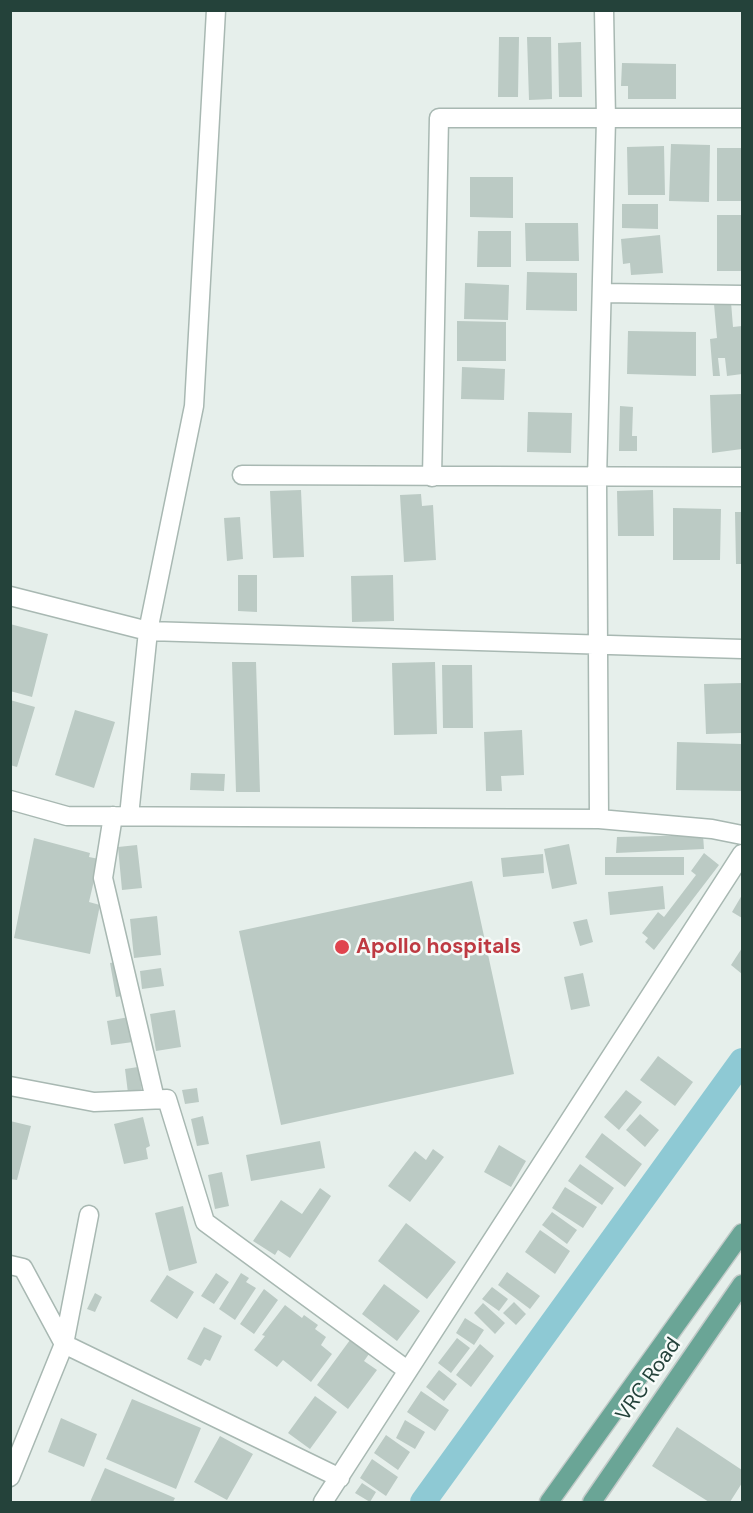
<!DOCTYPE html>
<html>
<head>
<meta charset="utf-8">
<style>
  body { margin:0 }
  #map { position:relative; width:753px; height:1513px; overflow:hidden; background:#e6efeb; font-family:"DM Sans",sans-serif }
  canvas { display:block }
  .frame { position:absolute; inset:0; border:12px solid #24423a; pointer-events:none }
</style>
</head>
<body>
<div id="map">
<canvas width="753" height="1513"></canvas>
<div class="frame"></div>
</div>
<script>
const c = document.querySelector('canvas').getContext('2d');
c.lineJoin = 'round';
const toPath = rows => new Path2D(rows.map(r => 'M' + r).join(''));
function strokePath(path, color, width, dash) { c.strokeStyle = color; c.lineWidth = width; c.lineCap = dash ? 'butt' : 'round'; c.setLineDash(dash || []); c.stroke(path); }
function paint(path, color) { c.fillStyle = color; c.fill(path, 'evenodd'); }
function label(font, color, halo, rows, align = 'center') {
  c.font = font + ' "DM Sans",sans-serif'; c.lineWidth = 5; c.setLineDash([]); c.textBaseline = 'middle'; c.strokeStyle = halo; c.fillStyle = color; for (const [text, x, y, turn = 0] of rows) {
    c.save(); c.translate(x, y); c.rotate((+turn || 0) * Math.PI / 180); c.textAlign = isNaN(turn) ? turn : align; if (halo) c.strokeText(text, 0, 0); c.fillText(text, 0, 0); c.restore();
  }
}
strokePath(toPath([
  [423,1502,742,1061]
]), '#8ec9d4', 26);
paint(toPath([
  [499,37,519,37,518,97,498,97],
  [527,37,551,37,552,99,529,100],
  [581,42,582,97,559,97,558,43],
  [622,63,676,64,676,99,628,99,628,86,621,86],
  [671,144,710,145,709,202,669,201],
  [664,146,665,195,628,195,627,147],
  [717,148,742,148,742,201,717,201],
  [470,177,513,177,513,218,470,217],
  [622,204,658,204,658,229,622,228],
  [717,215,742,215,742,271,717,271],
  [525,223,578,223,579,261,526,261],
  [478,231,511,231,511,267,477,267],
  [660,235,663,273,631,275,630,263,623,264,621,239],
  [527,272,577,273,577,311,526,310],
  [465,283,509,285,508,320,464,319],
  [731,302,733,327,742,326,742,374,727,376,725,358,718,358,720,376,713,376,710,339,717,338,714,304],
  [457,321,506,322,506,361,457,361],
  [628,331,696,332,696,376,627,374],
  [462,367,505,369,504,400,461,399],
  [742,394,742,449,712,453,710,395],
  [620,406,633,407,632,436,637,436,637,451,619,451],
  [528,412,572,413,571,453,527,452],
  [301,490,304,557,273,558,270,491],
  [653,490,654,536,618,536,617,491],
  [421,494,422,506,433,505,436,560,404,562,400,495],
  [673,508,721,509,720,560,673,560],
  [735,512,742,512,742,564,736,564],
  [240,517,243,559,227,561,224,518],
  [238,575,257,575,257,612,238,611],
  [393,575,394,621,352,622,351,576],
  [10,624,48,634,32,697,10,691],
  [232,662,256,662,260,792,236,792],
  [435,662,437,734,394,735,392,663],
  [442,665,472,665,473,728,443,728],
  [742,683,742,733,706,734,704,684],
  [10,700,35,707,17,767,10,765],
  [75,710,115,722,94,788,55,775],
  [522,730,524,775,501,776,502,791,486,791,484,732],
  [677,742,742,744,742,791,676,790],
  [191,773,225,774,224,791,190,790],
  [703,835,704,849,616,853,617,837],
  [34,838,90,853,89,857,99,859,89,902,100,905,90,954,14,938],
  [569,844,577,884,552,889,544,849],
  [137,845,142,888,122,890,118,847],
  [704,853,719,865,654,950,645,942,648,938,642,933,658,912,664,917,696,875,691,871],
  [543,854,544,873,503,877,501,858],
  [605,857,684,857,684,875,605,875],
  [472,881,514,1074,281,1125,239,931],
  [663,886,665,909,610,915,608,892],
  [742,895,742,918,732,912],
  [157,916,161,955,134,958,130,919],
  [587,919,593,942,580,946,573,922],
  [742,948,742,974,731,965],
  [121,961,128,995,116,997,110,963],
  [161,968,164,986,142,989,140,971],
  [583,973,590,1006,571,1010,564,977],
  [175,1010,181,1047,156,1051,150,1014],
  [129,1017,133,1042,111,1045,107,1021],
  [658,1056,693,1082,675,1106,640,1080],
  [138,1067,142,1091,128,1093,125,1069],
  [197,1088,199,1102,185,1104,182,1090],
  [626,1090,642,1102,619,1130,604,1117],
  [640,1114,659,1130,645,1147,626,1130],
  [203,1116,209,1144,197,1146,191,1119],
  [143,1117,150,1146,146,1148,148,1159,124,1164,114,1124],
  [10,1121,31,1126,17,1180,10,1179],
  [602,1133,642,1164,625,1187,585,1157],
  [320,1141,325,1168,251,1181,246,1155],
  [499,1145,526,1161,511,1187,484,1172],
  [433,1149,444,1157,410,1202,388,1186,415,1151,426,1160],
  [580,1164,614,1188,602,1205,568,1181],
  [222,1172,229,1206,215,1209,208,1175],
  [565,1187,597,1207,583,1228,552,1208],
  [320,1188,331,1196,290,1258,278,1250,275,1255,253,1241,281,1200,302,1214],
  [183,1206,197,1263,169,1271,155,1213],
  [552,1212,577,1230,567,1244,542,1225],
  [406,1223,456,1262,427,1299,378,1261],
  [540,1230,570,1251,555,1274,525,1252],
  [507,1272,540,1296,530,1309,498,1285],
  [216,1273,229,1282,214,1304,201,1296],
  [241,1273,249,1278,246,1282,256,1288,235,1320,219,1309],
  [167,1275,194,1292,177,1319,150,1301],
  [384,1284,420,1311,397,1341,362,1314],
  [492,1287,508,1299,499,1311,482,1299],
  [264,1289,278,1300,254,1334,240,1324],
  [95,1293,102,1297,95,1312,87,1309],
  [514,1302,526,1314,516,1325,503,1313],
  [483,1303,505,1323,495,1334,474,1313],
  [285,1305,302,1318,304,1315,318,1325,315,1329,326,1337,321,1345,332,1354,311,1382,283,1360,277,1367,254,1350,265,1336,262,1335],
  [465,1318,484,1330,474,1345,456,1333],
  [204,1327,222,1336,210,1361,205,1359,201,1366,187,1359],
  [457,1338,470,1348,451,1373,438,1363],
  [350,1340,369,1354,364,1361,377,1370,348,1409,317,1385],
  [480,1344,494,1356,471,1387,456,1375],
  [439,1370,457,1384,444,1401,426,1387],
  [421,1391,449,1410,435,1431,407,1412],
  [315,1396,337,1412,310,1449,288,1433],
  [132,1399,201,1428,176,1489,106,1459],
  [61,1418,97,1434,84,1467,48,1452],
  [405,1420,425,1432,415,1449,396,1438],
  [677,1427,742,1470,742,1483,730,1502,709,1502,652,1466],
  [386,1435,410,1452,398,1470,374,1453],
  [220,1436,253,1454,227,1500,194,1482],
  [372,1459,398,1477,386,1496,360,1478],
  [105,1468,175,1498,173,1502,90,1502],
  [362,1483,376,1492,370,1502,355,1493]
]), '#bbcac4');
const street = toPath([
  [602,293,742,295],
  [242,475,742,477],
  [432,477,439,118,742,118],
  [10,596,148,631,742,649],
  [10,800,67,816,599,819,712,829,742,835],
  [113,816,103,878,155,1099],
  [129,816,148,631,194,406,216,10],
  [599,819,597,479,606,119,604,10],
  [10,1086,94,1102,167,1099,205,1222,407,1370],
  [89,1215,64,1344,340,1478],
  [10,1265,23,1268,64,1344,10,1477],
  [323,1502,742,854]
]);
const primary = toPath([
  [549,1502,742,1233],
  [592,1502,742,1284]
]);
strokePath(street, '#a8b8b2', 21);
strokePath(primary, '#c2cac8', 21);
strokePath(street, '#fff', 18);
strokePath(primary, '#6aa596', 18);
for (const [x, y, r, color] of [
  [342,947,8,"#e0444e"]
]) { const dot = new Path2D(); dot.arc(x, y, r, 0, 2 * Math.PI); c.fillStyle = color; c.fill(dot); strokePath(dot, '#f7fbf9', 2); }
label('bold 21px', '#be3a42', '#f7fbf9', [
  ["Apollo hospitals",356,947]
], 'left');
label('21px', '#24423a', '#f7fbf9', [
  ["VRC Road",649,1380,-55]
]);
</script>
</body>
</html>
